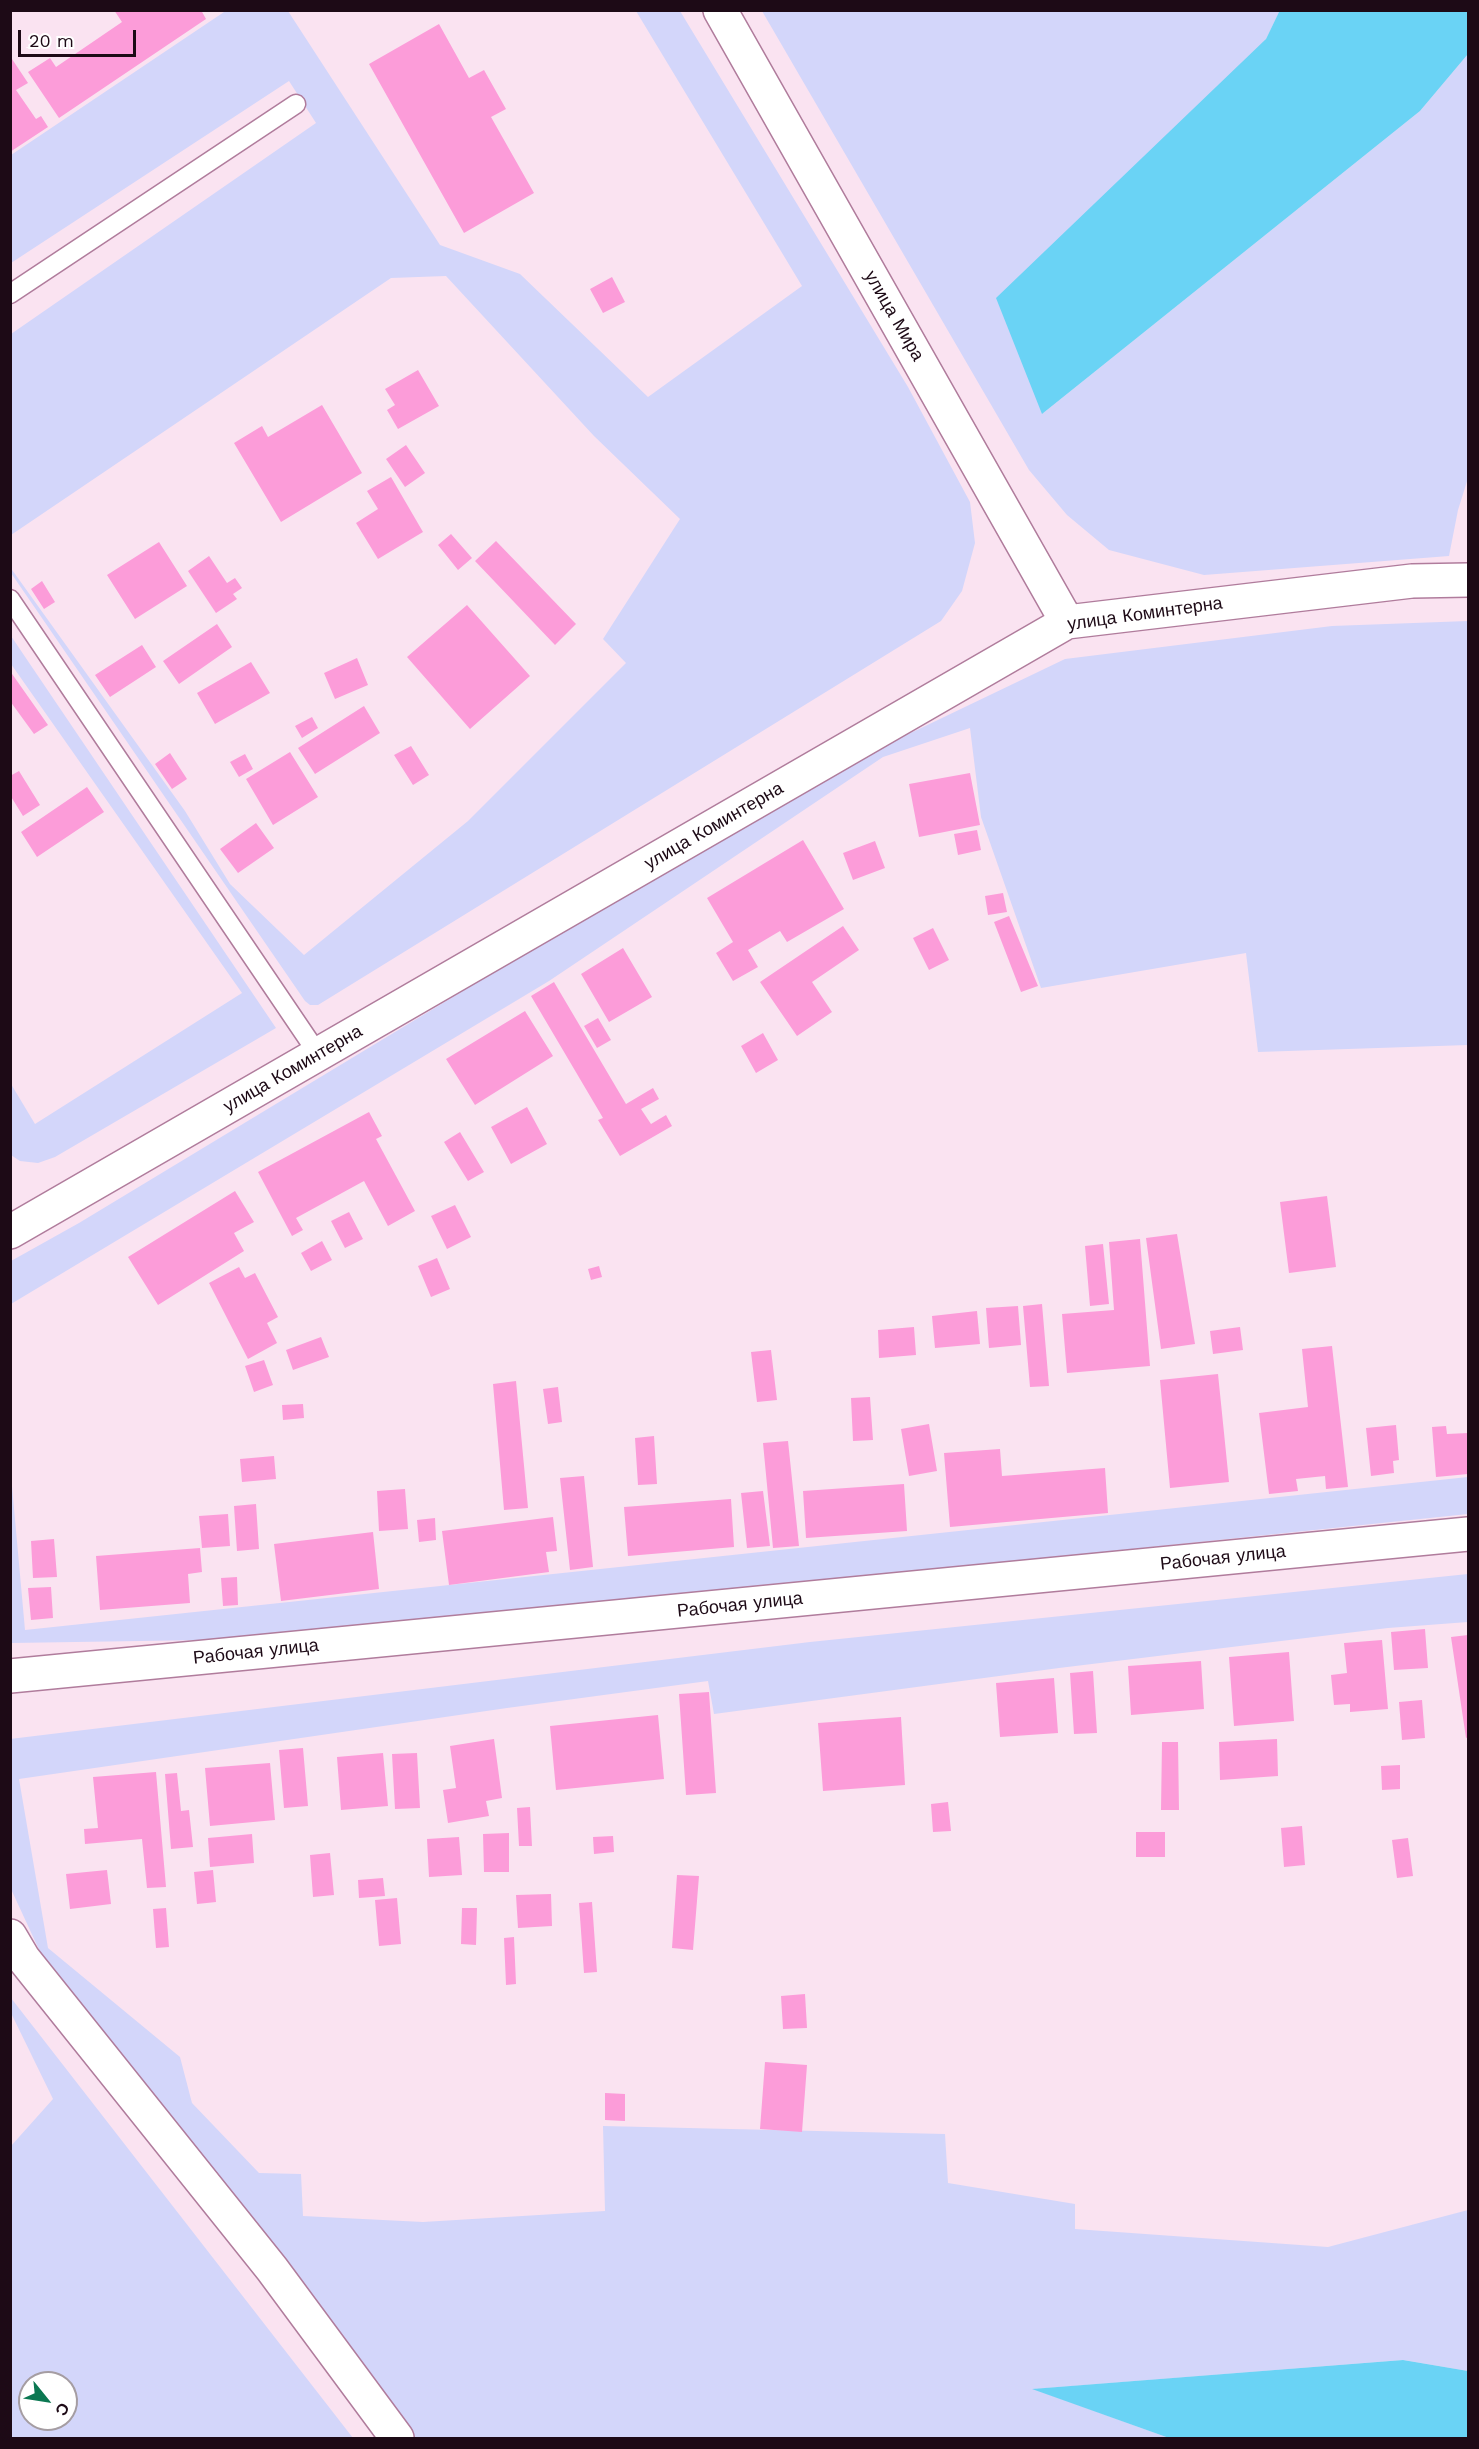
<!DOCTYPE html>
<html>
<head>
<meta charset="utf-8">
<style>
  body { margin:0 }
  #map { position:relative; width:1479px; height:2449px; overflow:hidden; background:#fae3f1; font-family:"Work Sans",sans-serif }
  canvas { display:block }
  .frame { position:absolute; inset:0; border:12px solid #1d0a16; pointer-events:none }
  .north { position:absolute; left:18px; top:2371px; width:60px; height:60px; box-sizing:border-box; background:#fff; border:2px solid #a59da2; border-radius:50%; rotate:120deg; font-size:16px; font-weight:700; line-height:24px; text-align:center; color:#1d0a16 }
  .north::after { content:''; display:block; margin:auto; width:21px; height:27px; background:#0c7852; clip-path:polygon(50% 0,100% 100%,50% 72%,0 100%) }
  .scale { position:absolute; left:18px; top:30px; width:118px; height:27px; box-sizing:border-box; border:3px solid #1d0a16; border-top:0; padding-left:8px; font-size:18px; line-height:21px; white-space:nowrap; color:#1d0a16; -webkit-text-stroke:4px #fff; paint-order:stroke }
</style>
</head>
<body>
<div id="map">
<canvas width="1479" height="2449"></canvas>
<div class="frame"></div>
<div class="north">С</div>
<div class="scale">20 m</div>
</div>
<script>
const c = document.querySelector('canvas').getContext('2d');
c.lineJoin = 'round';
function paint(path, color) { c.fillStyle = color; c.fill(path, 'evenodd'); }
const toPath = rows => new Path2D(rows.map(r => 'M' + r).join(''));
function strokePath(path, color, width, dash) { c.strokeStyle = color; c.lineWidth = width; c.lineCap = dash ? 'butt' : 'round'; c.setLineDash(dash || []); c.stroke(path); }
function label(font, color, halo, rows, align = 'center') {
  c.font = font + ' "Work Sans",sans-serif'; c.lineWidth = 6; c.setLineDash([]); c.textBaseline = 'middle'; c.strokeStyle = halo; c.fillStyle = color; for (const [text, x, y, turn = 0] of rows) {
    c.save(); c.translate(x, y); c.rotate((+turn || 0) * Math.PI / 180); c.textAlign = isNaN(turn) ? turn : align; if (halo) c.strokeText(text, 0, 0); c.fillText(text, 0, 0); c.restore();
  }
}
paint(toPath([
  [227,10,288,11,440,245,520,274,648,397,802,286,636,11,680,11,908,387,970,502,975,543,962,591,941,621,318,1005,310,1005,305,1001,11,573,10,567,185,811,230,884,304,955,468,821,626,663,603,639,680,519,594,436,446,276,391,278,11,535,11,334,316,123,289,81,11,263,11,155],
  [762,11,1280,11,1266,39,1042,414,1420,111,1468,54,1468,478,1458,510,1449,556,1204,575,1109,550,1067,515,1029,470],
  [1468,621,1468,1045,1258,1052,1246,953,1041,988,981,817,970,728,883,757,549,981,11,1304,11,1261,79,1223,840,763,917,730,1065,659,1332,626],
  [11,636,276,1028,55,1157,38,1163,20,1161,11,1155,11,1084,35,1124,242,993,11,664],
  [10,1464,25,1630,1468,1477,1468,1514,269,1639,11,1643],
  [1468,1574,1468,1622,1388,1628,1059,1668,714,1714,708,1681,507,1708,19,1779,48,1948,180,2057,192,2103,259,2173,301,2174,303,2216,423,2222,605,2211,603,2126,945,2134,948,2183,1075,2204,1075,2229,1328,2247,1468,2210,1468,2371,1403,2360,1034,2389,1169,2438,415,2438,279,2254,47,1967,11,1889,10,1739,810,1642],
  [11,1998,353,2438,11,2438,11,2146,53,2099,11,2013],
  [30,2383,66,2383,66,2419,30,2419]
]), '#d3d6fa');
paint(toPath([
  [1280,10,1468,11,1468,54,1420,111,1042,414,996,298,1266,39],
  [1403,2360,1468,2371,1468,2438,1169,2438,1032,2389]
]), '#6ad3f5');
paint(toPath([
  [114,10,201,10,206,19,59,118,28,72,50,58,56,67,122,22],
  [439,24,469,78,484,70,506,109,491,117,534,193,464,233,369,64],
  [10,56,28,83,16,90,36,119,41,116,48,127,10,152],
  [612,277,625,302,603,313,590,289],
  [418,370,439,406,398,429,387,410,395,405,385,389],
  [322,405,362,473,281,522,234,443,262,426,268,437],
  [406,445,425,473,405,487,386,459],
  [391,477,423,532,378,559,356,523,378,509,367,491],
  [451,534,472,558,458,570,438,545],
  [496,541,576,624,555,645,475,561],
  [159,542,187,586,135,619,107,575],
  [209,556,227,583,235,578,242,588,233,594,237,599,216,613,188,571],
  [42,581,55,602,44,609,31,589],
  [467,605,530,676,470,729,407,657],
  [217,624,232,647,179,684,163,661],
  [142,645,156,667,110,697,95,675],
  [357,658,368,685,335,699,324,673],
  [251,662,270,693,215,724,197,693],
  [10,671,48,725,34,734,10,701],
  [364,706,380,733,315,774,298,748],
  [312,717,318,728,302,738,295,726],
  [411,746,429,775,413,785,394,755],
  [290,752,318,797,273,825,246,779],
  [170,753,187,779,172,789,155,764],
  [245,754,253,769,239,777,230,762],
  [19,771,40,805,23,816,10,795,10,776],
  [970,773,980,825,919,837,909,784],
  [87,787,104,812,37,857,21,832],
  [256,823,274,848,238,873,220,849],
  [977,830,981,850,958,855,954,834],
  [803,840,844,909,787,942,780,931,748,950,758,967,733,981,716,953,733,942,707,898],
  [875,841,885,868,853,880,843,853],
  [1003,893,1007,912,988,915,985,896],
  [1009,916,1038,986,1021,992,994,922],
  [843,926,859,950,812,982,832,1012,797,1036,760,982],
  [933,928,949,960,929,970,913,938],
  [623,948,652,997,609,1022,581,974],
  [554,982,626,1104,653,1088,659,1099,641,1109,651,1124,666,1115,672,1126,620,1156,598,1120,603,1118,531,996],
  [525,1011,553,1056,475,1105,446,1059],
  [598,1018,611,1040,597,1048,584,1026],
  [763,1033,778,1060,756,1073,741,1046],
  [527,1107,547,1144,511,1164,491,1127],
  [369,1112,382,1136,376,1139,415,1211,388,1226,364,1181,296,1218,303,1230,292,1236,258,1172],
  [460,1132,484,1172,468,1181,444,1142],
  [235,1191,254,1222,234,1233,244,1251,158,1305,128,1257],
  [1327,1196,1336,1267,1289,1273,1280,1202],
  [455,1205,471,1237,447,1249,431,1216],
  [349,1212,363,1239,345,1248,331,1221],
  [1177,1234,1195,1344,1161,1349,1146,1238],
  [1140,1239,1150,1366,1067,1373,1062,1314,1114,1310,1109,1242],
  [322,1241,332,1260,311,1271,301,1253],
  [1103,1244,1109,1304,1090,1306,1085,1246],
  [437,1258,450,1289,431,1297,418,1266],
  [599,1266,602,1277,591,1280,588,1269],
  [239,1267,245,1278,255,1273,278,1317,267,1323,277,1343,248,1359,209,1283],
  [1042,1304,1049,1386,1030,1387,1023,1306],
  [1018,1306,1021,1345,989,1348,986,1308],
  [977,1311,980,1344,935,1348,932,1316],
  [914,1327,916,1355,879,1358,878,1330],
  [1240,1327,1243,1350,1213,1354,1210,1331],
  [321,1337,329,1357,293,1370,286,1350],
  [1332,1346,1348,1487,1326,1489,1325,1476,1296,1479,1298,1491,1269,1494,1259,1413,1308,1407,1302,1349],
  [771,1350,777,1400,757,1402,751,1352],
  [264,1360,273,1385,254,1392,245,1366],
  [1218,1374,1229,1482,1170,1488,1160,1380],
  [516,1381,528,1508,504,1510,493,1384],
  [558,1387,562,1422,548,1424,543,1389],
  [870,1397,873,1440,853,1441,851,1398],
  [303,1404,304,1418,283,1420,282,1405],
  [929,1424,937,1471,909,1476,901,1429],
  [1396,1425,1399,1460,1393,1461,1394,1473,1371,1476,1366,1428],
  [1446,1426,1447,1434,1468,1433,1468,1474,1436,1477,1432,1427],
  [654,1436,657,1484,638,1485,635,1438],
  [788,1441,799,1546,773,1548,763,1443],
  [1000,1449,1002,1476,1105,1468,1108,1513,950,1527,944,1453],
  [274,1456,276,1479,242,1482,240,1459],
  [584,1476,593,1567,570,1570,560,1478],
  [904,1484,907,1531,806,1538,803,1491],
  [405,1489,408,1529,379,1531,377,1491],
  [763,1491,770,1546,747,1548,741,1493],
  [731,1499,734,1547,628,1556,624,1507],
  [256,1504,259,1549,237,1551,234,1506],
  [228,1514,230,1546,202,1548,199,1516],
  [553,1517,557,1551,546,1552,549,1572,449,1585,442,1531],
  [435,1518,436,1540,419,1542,417,1520],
  [373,1532,379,1589,281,1601,274,1544],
  [54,1539,57,1577,33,1578,31,1541],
  [200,1548,202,1572,188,1574,190,1603,100,1610,96,1556],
  [237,1577,238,1605,223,1606,221,1578],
  [51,1587,53,1618,31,1620,28,1588],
  [1425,1629,1428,1668,1394,1670,1391,1632],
  [1468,1635,1468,1737,1466,1738,1451,1637],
  [1382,1640,1388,1709,1350,1712,1350,1704,1334,1705,1331,1675,1347,1673,1344,1643],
  [1289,1652,1294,1721,1234,1726,1229,1657],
  [1201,1661,1204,1709,1131,1715,1128,1666],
  [1093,1671,1097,1733,1074,1734,1070,1673],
  [1054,1678,1058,1733,1000,1737,996,1683],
  [709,1692,716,1793,686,1795,679,1694],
  [1422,1700,1425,1738,1402,1740,1399,1702],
  [658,1715,664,1779,556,1790,550,1726],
  [901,1717,905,1785,823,1791,818,1723],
  [494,1739,502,1798,486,1801,489,1816,448,1823,443,1790,456,1788,450,1746],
  [1277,1739,1278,1776,1220,1780,1219,1742],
  [1162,1742,1178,1742,1179,1810,1161,1810],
  [303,1748,308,1806,284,1808,279,1750],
  [383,1753,388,1806,341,1810,337,1757],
  [417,1753,420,1808,395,1809,392,1754],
  [270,1763,275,1820,210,1826,205,1768],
  [1400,1765,1400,1789,1382,1790,1381,1766],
  [156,1772,166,1887,147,1888,142,1839,85,1844,84,1829,98,1828,93,1777],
  [177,1773,181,1811,189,1810,193,1847,171,1849,165,1774],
  [948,1802,951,1831,933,1832,931,1804],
  [530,1807,532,1846,519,1846,517,1808],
  [1302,1826,1305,1865,1284,1867,1281,1828],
  [1136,1832,1165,1832,1165,1857,1136,1857],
  [509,1833,509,1872,484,1872,483,1834],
  [252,1834,254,1863,210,1867,208,1838],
  [613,1836,614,1852,594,1854,593,1837],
  [459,1837,462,1875,429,1877,427,1839],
  [1408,1838,1413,1876,1397,1878,1392,1840],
  [330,1853,334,1895,313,1897,310,1855],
  [107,1870,111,1904,70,1909,66,1874],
  [213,1870,216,1902,197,1904,194,1872],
  [677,1875,699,1876,693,1950,672,1948],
  [383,1878,385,1896,359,1898,358,1880],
  [551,1894,552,1926,518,1928,516,1895],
  [397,1898,401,1944,379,1946,375,1900],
  [592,1902,597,1972,584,1973,579,1903],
  [166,1908,169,1947,156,1948,153,1909],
  [462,1908,477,1908,476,1945,461,1944],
  [514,1937,516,1984,506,1985,504,1938],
  [805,1994,807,2028,783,2029,781,1996],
  [765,2062,807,2065,802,2132,760,2129],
  [605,2093,625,2094,625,2121,605,2120]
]), '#fc9cd9');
const service = toPath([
  [10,294,296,104],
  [10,599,318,1054]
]);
const minor = toPath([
  [720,10,1067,622],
  [10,1232,1067,622,1412,581,1468,580],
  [10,1676,1468,1534],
  [10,1936,23,1958,272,2269,397,2438]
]);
strokePath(service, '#b07c9c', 21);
strokePath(minor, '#b07c9c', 36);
strokePath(service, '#fff', 18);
strokePath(minor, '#fff', 33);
label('18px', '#1d0a16', '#fff', [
  ["улица Мира",894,316,60],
  ["улица Коминтерна",1145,614,-8],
  ["улица Коминтерна",714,826,-30],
  ["улица Коминтерна",293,1069,-30],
  ["Рабочая улица",1223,1558,-6],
  ["Рабочая улица",740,1605,-6],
  ["Рабочая улица",256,1652,-6]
]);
</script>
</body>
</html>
